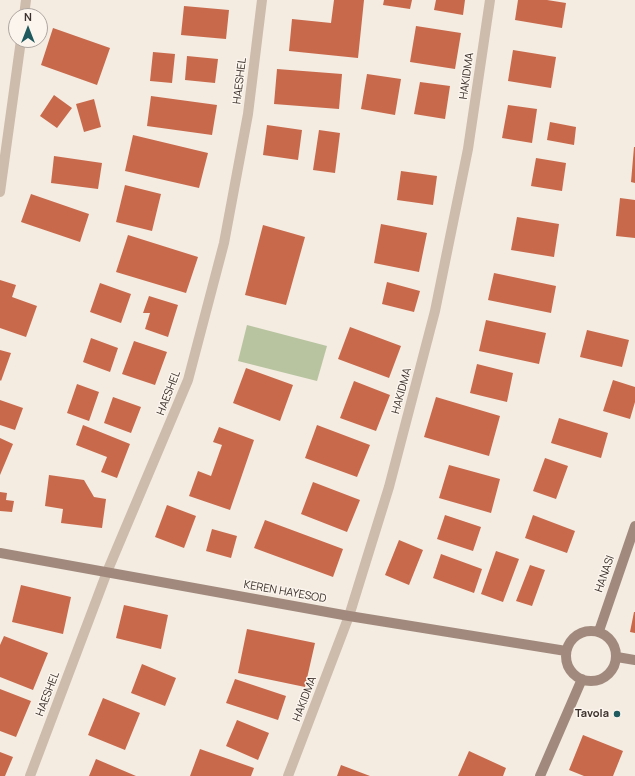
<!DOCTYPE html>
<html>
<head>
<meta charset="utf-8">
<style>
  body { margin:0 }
  #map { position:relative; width:635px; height:776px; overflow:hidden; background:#f4ebe1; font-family:Manrope,sans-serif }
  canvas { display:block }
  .north { position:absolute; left:8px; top:8px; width:40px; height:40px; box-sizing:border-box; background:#fbf5ee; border:1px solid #aea6a0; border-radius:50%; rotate:0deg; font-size:11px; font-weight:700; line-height:16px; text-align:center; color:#3b302b }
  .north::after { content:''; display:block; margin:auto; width:14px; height:18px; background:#1f5a5e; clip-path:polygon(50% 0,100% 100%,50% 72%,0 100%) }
</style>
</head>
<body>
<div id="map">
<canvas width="635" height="776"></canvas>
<div class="north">N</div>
</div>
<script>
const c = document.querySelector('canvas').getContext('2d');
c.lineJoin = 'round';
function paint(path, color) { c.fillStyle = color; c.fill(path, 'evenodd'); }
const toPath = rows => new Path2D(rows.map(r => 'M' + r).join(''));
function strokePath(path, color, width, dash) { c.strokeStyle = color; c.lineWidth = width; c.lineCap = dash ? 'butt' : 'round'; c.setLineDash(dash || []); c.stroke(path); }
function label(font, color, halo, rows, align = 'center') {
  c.font = font + ' Manrope,sans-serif'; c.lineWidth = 3; c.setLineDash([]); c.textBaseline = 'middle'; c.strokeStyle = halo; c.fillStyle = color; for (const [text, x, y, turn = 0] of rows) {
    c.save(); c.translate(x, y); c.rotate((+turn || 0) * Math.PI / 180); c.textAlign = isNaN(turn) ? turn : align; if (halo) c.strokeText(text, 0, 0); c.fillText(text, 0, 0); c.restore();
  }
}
paint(toPath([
  [247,325,327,346,317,381,238,361]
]), '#b8c4a0');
paint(toPath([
  [334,0,364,0,358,58,289,51,292,19,331,23],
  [384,0,412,0,410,9,383,5],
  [436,0,465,0,463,15,434,10],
  [518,0,547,0,566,3,562,28,515,20],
  [184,6,229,10,226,39,181,35],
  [416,26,461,33,455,69,410,62],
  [53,28,110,48,97,85,41,65],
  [513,50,556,57,551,88,508,81],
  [153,52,175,54,172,83,150,81],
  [187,56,218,59,215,83,185,80],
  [277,69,342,74,339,109,274,104],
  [367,74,401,79,395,115,361,109],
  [420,82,450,86,445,119,414,114],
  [54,95,72,108,57,128,40,116],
  [151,96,217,105,212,135,147,126],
  [94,99,101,127,84,132,76,104],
  [508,105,537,109,532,143,502,138],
  [550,122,576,127,574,145,547,140],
  [267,125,302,130,298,160,263,155],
  [319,130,340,133,335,173,313,170],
  [133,135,208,153,199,188,125,171],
  [634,147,635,147,635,183,631,182],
  [54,156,102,163,98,189,51,183],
  [536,158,566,163,562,191,531,186],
  [401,171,437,176,433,205,397,200],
  [125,185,161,194,152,231,116,222],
  [31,194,89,214,80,242,21,222],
  [620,198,635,200,635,238,616,236],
  [517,217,559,224,554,257,511,250],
  [381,224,427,233,419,272,374,263],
  [263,225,305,237,286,305,245,295],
  [128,235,198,257,186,293,116,272],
  [494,273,556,286,551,313,488,300],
  [0,280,16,285,12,297,37,306,26,337,0,328],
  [387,282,420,291,414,312,382,304],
  [100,283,131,294,121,323,90,312],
  [149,296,178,305,168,337,145,329,150,313,143,313],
  [486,320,546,333,539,364,479,351],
  [350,327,401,346,389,378,338,359],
  [587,330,629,340,622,367,580,357],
  [91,338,118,348,110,372,83,362],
  [134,341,167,352,155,385,122,374],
  [0,350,11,353,1,381,0,380],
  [477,364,513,373,507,402,470,393],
  [246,368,293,385,280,421,233,403],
  [613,380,635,387,635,402,630,419,603,411],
  [354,381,390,395,376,431,340,418],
  [77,384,99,392,89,421,67,413],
  [113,397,141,407,131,433,104,423],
  [436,397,500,416,489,456,424,437],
  [0,400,23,408,15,430,0,425],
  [559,418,608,433,601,458,551,443],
  [83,425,130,444,117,478,101,472,107,457,76,445],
  [317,425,370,445,357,477,305,458],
  [219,427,254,440,230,510,189,496,198,471,211,476,222,445,213,442],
  [0,438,13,444,0,475],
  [545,458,568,466,556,499,533,491],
  [449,465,500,479,491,513,439,498],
  [49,475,84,480,94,497,106,499,102,528,61,523,63,509,45,506],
  [313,482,360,500,347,532,301,514],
  [0,492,7,493,6,500,14,501,12,512,0,511],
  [167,505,196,516,184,548,155,537],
  [445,515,481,527,473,551,437,539],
  [533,515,575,531,567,553,525,538],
  [265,520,343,549,333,577,254,548],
  [212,529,237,536,231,558,206,551],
  [399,540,423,550,409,585,385,575],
  [496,551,519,559,503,602,481,594],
  [441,554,482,569,474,593,433,578],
  [530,565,545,570,532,606,516,601],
  [21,585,71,597,63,634,12,622],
  [124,605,168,615,161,649,116,638],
  [634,612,635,612,635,633,630,632],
  [247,629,315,643,305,687,238,673],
  [4,636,48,653,33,690,0,677,0,645],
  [142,664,176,678,165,706,131,693],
  [235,679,286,696,278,720,226,703],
  [0,689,31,701,16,737,0,731],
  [103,698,140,713,125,750,88,735],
  [237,720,269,733,258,760,226,746],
  [583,735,623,751,613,776,584,776,569,770],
  [200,749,254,768,251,776,190,776],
  [469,751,506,768,503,776,458,776],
  [0,752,13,757,5,776,0,776],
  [96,759,136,776,89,776],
  [341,765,370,776,337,776]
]), '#c8694b');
strokePath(toPath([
  [24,16,26,0],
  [0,192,21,40],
  [30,776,107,572,188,380,224,243,248,114,262,0],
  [288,776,349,616,389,487,435,311,468,149,490,0]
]), '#cdbbac', 10);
strokePath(toPath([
  [0,553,349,616,566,651],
  '566 656a25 25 0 1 1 50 0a25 25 0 1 1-50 0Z',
  [599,631,635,526],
  [617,657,635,660],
  [540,776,582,679]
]), '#a18a7d', 10);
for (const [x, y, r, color] of [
  [617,714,4,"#1f5a5e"]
]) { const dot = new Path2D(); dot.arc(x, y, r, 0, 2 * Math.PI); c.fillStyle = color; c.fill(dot); strokePath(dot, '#fbf5ee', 1.5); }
label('11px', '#3b302b', '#fbf5ee', [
  ["HAKIDMA",467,76,-82],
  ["HAESHEL",240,81,-83],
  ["HAKIDMA",402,391,-75],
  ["HAESHEL",169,393,-69],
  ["HANASI",605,574,-71],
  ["KEREN HAYESOD",285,592,10],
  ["HAESHEL",48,694,-69],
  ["HAKIDMA",305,699,-69]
]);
label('bold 11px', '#3b302b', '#fbf5ee', [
  ["Tavola",609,714]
], 'right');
</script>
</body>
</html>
